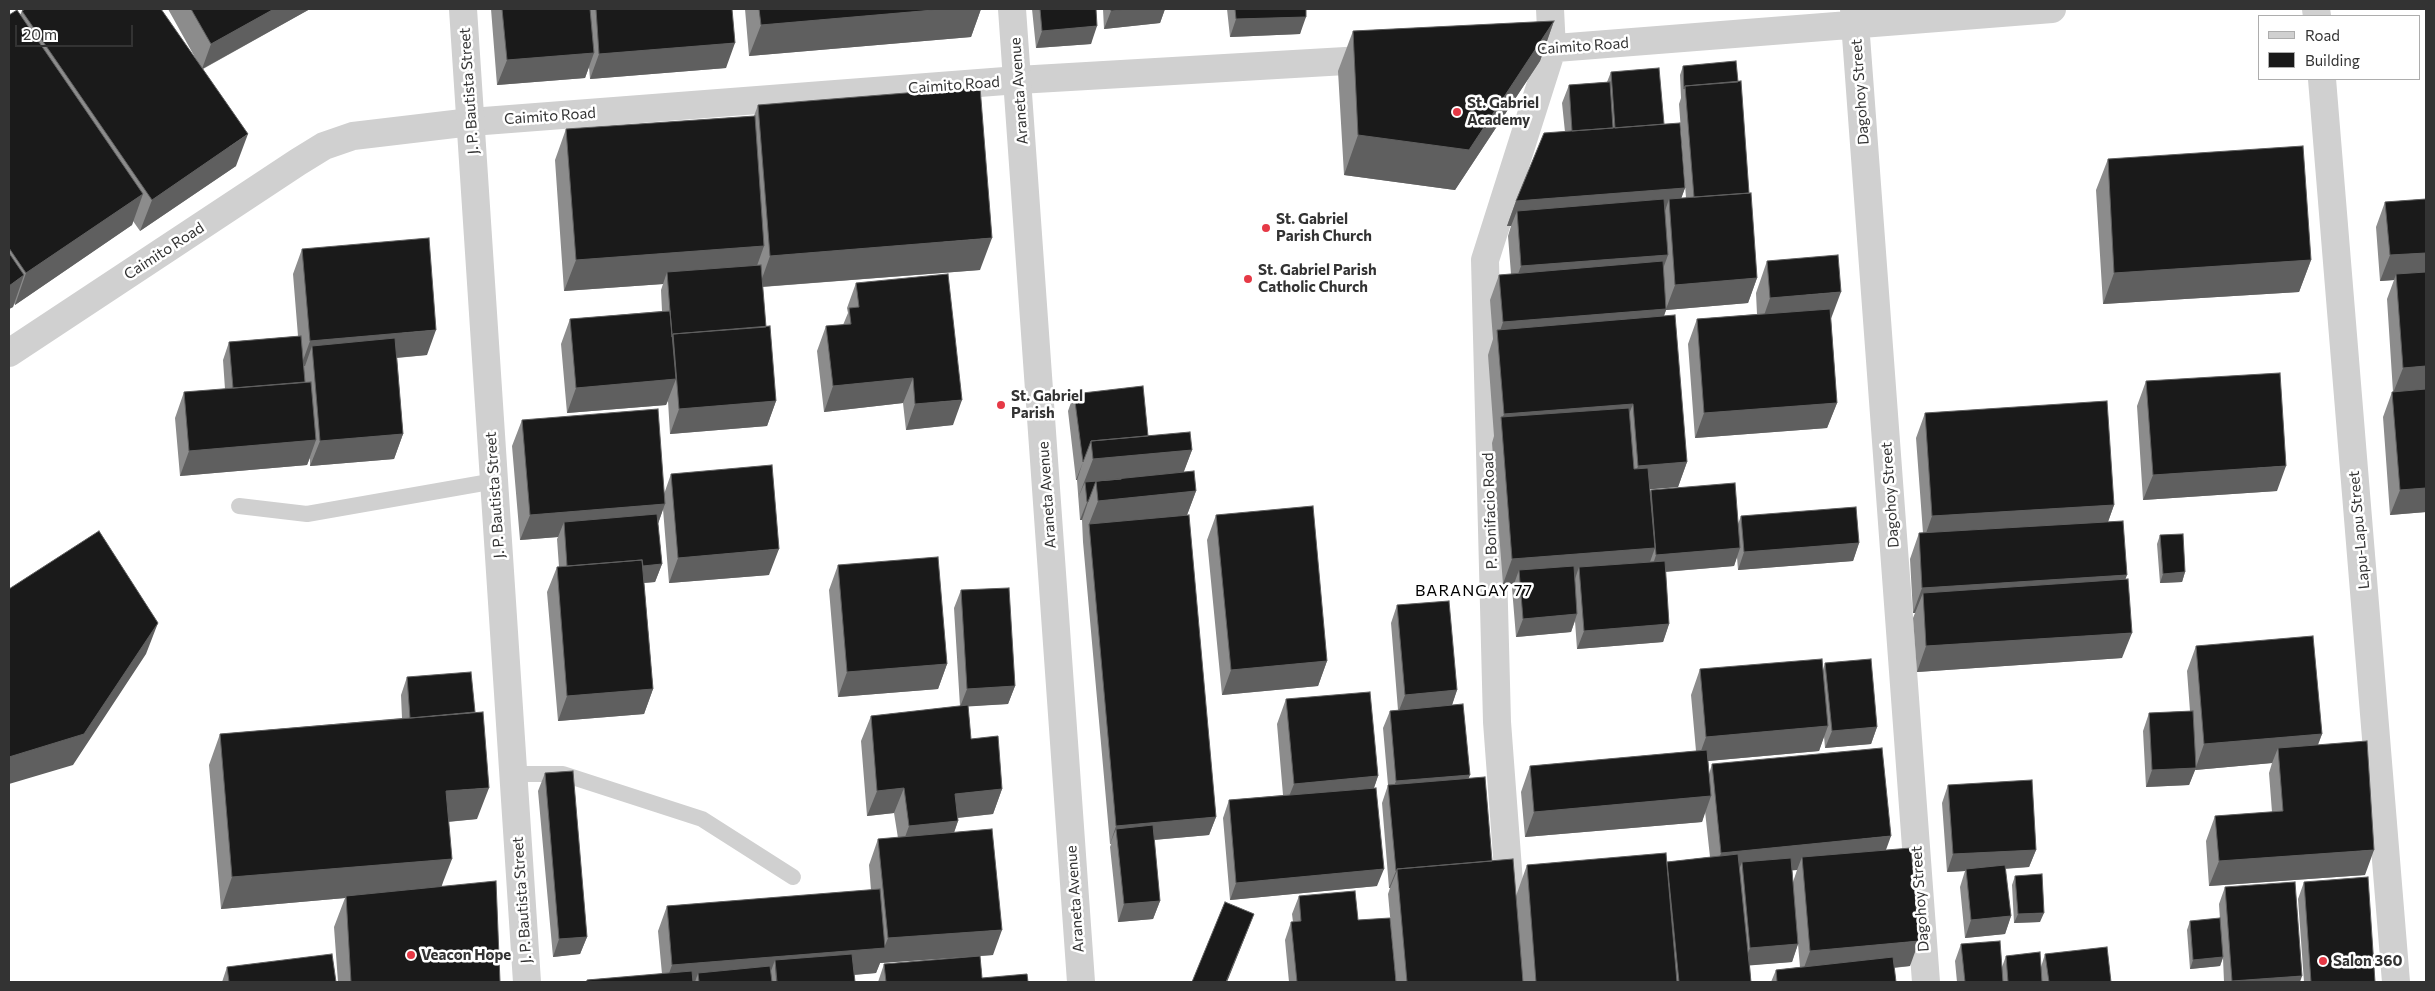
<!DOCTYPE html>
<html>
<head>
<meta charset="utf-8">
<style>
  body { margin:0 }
  #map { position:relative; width:2435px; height:991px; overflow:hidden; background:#fff; font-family:Commissioner,sans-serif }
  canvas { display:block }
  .frame { position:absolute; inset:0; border:10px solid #333; pointer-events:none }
  .legend { position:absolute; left:2258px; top:15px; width:162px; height:65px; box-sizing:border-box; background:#fff; border:1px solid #adadad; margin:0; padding:6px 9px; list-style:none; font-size:15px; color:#333 }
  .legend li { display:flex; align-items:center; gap:10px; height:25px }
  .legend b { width:25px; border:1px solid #adadad }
  .scale { position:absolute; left:15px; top:25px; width:118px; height:22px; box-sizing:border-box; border:2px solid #333; border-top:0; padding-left:6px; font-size:15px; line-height:18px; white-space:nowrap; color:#333; -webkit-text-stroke:4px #fff; paint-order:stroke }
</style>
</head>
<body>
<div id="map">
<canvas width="2435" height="991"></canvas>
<div class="frame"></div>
<ul class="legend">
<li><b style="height:6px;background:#d0d0d0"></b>Road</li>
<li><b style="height:14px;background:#1a1a1a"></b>Building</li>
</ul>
<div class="scale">20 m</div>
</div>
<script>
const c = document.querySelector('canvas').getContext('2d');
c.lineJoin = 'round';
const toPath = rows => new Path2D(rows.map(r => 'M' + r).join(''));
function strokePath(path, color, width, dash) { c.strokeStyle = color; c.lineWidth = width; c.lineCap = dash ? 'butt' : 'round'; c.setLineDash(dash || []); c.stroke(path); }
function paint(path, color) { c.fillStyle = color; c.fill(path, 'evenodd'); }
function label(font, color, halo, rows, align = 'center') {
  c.font = font + ' Commissioner,sans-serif'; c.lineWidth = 5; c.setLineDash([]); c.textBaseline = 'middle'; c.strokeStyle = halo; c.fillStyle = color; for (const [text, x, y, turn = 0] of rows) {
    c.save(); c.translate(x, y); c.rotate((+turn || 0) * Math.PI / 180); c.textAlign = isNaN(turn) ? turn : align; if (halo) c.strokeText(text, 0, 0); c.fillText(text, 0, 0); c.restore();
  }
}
strokePath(toPath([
  [239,506,307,514,495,481],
  [514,774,563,774,702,819,793,877]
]), '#d0d0d0', 16);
strokePath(toPath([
  [1854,9,1926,982],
  [2316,9,2317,16],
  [1505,52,2052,9],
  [2322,79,2396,982],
  [9,353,298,162,324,146,353,136,471,122,1018,80,1380,59],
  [1510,896,1497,722,1485,260,1552,49,1550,9]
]), '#d0d0d0', 28);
strokePath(toPath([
  [463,9,527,982],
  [1012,9,1081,982]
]), '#d0d0d0', 28);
paint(toPath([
  [168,9,310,9,203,69,236,166,140,231,133,221,132,225,15,305,14,303,13,307,9,309,9,15,20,15,22,11,197,61],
  [491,9,732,9,726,68,590,79,589,67,585,78,497,85],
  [745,9,981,9,971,37,749,56],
  [1032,9,1096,9,1091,44,1036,48],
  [1103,9,1165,9,1160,23,1104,29],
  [1227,9,1306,9,1300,34,1230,37],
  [1554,21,1540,61,1455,190,1344,175,1338,71,1353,31],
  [1683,66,1738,82,1749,193,1757,278,1748,303,1666,310,1664,316,1687,462,1678,487,1650,489,1650,492,1651,490,1738,524,1741,516,1859,543,1853,561,1738,570,1737,557,1734,566,1665,572,1669,624,1663,642,1577,649,1575,621,1571,632,1516,637,1512,588,1514,584,1503,584,1492,443,1494,436,1488,355,1493,339,1490,300,1499,275,1511,274,1508,236,1511,226,1507,226,1516,201,1565,132,1562,103,1569,85,1607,82,1611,72,1664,124,1685,188,1681,198,1686,198,1679,104,1681,98,1680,75],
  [758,105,980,270,762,287,766,327,776,401,767,426,670,434,668,401,666,405,567,413,561,344,570,319,662,311,661,290,663,284,564,291,555,160,566,129,754,116],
  [2108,159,2311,260,2299,292,2103,304,2096,190],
  [2426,199,2426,512,2390,515,2383,417,2392,392,2393,392,2387,299,2394,280,2380,281,2376,227,2385,202],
  [302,249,427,355,397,358,403,434,394,459,310,466,310,458,307,465,180,476,175,418,184,392,225,389,223,360,229,342,298,336,293,274],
  [1767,261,1831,319,1837,403,1827,428,1695,438,1688,344,1697,319,1757,314,1756,293],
  [856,283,953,425,906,430,903,403,824,412,817,351,826,326,843,325,848,313,847,308],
  [2146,381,2277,491,2143,500,2137,406],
  [1074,394,1148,436,1192,450,1183,473,1196,491,1187,515,1216,817,1209,835,1154,840,1160,901,1153,919,1118,922,1110,847,1111,844,1110,844,1083,542,1082,520,1080,520,1077,480,1076,480,1068,411],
  [1925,413,2114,505,2108,522,2125,580,2122,658,1917,672,1913,618,1915,613,1913,613,1910,559,1919,533,1923,533,1916,438],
  [522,420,664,494,671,474,769,575,669,583,663,509,658,524,662,564,655,582,644,583,653,689,644,714,558,721,547,592,557,567,559,567,557,539,558,537,520,540,512,446],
  [1216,515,1327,661,1318,686,1222,695,1207,540],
  [2160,535,2185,572,2182,582,2160,583,2157,544],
  [838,565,947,664,938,689,838,697,829,590],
  [961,590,1015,686,1008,704,968,706,971,739,1002,789,993,814,958,818,958,821,954,833,993,955,980,956,982,978,1028,982,878,982,884,964,967,957,880,963,876,973,854,975,855,982,586,982,587,980,662,974,658,931,667,906,871,890,869,865,878,839,898,838,894,813,867,816,861,741,871,716,960,706,954,608],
  [1397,605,1457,690,1452,705,1468,778,1492,861,1516,896,1527,865,1667,862,1710,857,1705,811,1702,822,1525,837,1521,792,1530,766,1696,751,1691,695,1700,669,1823,670,1825,663,1877,727,1871,744,1825,748,1824,736,1819,751,1708,761,1709,774,1712,764,1886,850,1910,966,1894,968,1896,982,1771,982,1776,970,1800,967,1798,944,1792,962,1750,965,1751,982,1396,982,1388,894,1390,888,1389,888,1382,803,1388,785,1383,728,1390,711,1398,710,1391,623],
  [1792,870,1797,870,1793,882],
  [2196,646,2322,734,2318,745,2365,875,2209,886,2206,841,2215,816,2272,812,2269,773,2272,763,2195,770,2195,769,2189,785,2146,787,2143,731,2149,713,2190,711,2187,671],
  [407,677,477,819,448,822,442,886,500,982,338,982,334,927,345,898,221,909,209,765,220,734,402,718,401,695],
  [1286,699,1378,776,1374,788,1377,886,1230,900,1223,818,1229,800,1283,795,1277,724],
  [545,773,587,937,580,954,553,957,538,791],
  [1948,785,2036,850,2029,867,2005,869,2011,916,2005,934,1965,938,1960,887,1965,871,1947,872,1942,803],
  [2015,876,2040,922,2014,923,2012,885],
  [2304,882,2375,982,2304,982,2298,899],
  [2225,887,2300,982,2224,982,2223,958,2220,966,2190,969,2187,930,2190,921,2221,936,2219,904],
  [1299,896,1358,920,1396,982,1289,982,1285,940,1291,922,1293,922,1292,914],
  [1961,944,2002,967,2006,956,2041,967,2045,954,2111,982,1957,982,1955,961],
  [227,967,336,982,222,982]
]), '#8c8c8c');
paint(toPath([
  [274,9,310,9,202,69,211,44],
  [945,9,981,9,971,37,749,56,761,25],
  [1132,9,1165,9,1160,23,1104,29,1111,11],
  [1306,17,1300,34,1230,37,1236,19],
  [1554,21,1540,61,1455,190,1344,175,1358,135],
  [1097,26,1091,44,1036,48,1042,31],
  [735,43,726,68,590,79,599,54],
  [594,53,585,78,497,85,507,60],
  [248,134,236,166,140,231,152,200],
  [1685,188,1676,213,1669,199,1664,214,1517,211,1511,226,1507,226,1516,201],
  [143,194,132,225,15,305,26,273],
  [992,238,980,270,759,287,770,256],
  [764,246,753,277,667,272,663,284,564,291,576,260],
  [2426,253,2426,277,2396,274,2394,280,2380,281,2390,255],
  [1668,255,1659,280,1512,291,1521,266],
  [2311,260,2299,292,2103,304,2114,273],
  [24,275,13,307,9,309,9,286],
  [1757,278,1748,303,1666,310,1657,334,1498,337,1503,322,1666,309,1675,285],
  [1841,292,1829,324,1759,330,1770,298],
  [436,330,427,355,314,365,312,346,305,366,301,366,310,341],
  [2426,366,2426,390,2393,393,2403,368],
  [913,378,903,403,824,412,833,386],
  [676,379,666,405,567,413,576,388],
  [962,400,953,425,906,430,915,404],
  [776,401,767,426,670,434,679,409],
  [1837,403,1827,428,1695,438,1704,413],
  [1633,404,1623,429,1501,421,1504,414],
  [403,434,394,459,310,466,320,441],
  [316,440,307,465,180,476,189,451],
  [1192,450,1177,490,1096,481,1085,482,1078,498,1093,459],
  [1083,462,1077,480,1076,480],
  [1687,462,1678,487,1629,491,1638,466],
  [2286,466,2277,491,2143,500,2153,475],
  [2426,488,2426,512,2390,515,2400,490],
  [1196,491,1181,531,1089,524,1098,501],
  [1087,502,1088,502,1082,520,1080,520],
  [665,504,656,529,564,522,558,537,520,540,530,515],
  [2114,505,2105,530,1923,542,1932,516],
  [1859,543,1853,561,1738,570,1744,552],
  [1655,548,1646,573,1579,567,1575,579,1519,570,1514,584,1503,584,1512,559],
  [1740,548,1734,566,1650,573,1656,555],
  [779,549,769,575,669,583,678,558],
  [662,564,655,582,561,589,568,572],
  [2185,572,2182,582,2160,583,2163,574],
  [2127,575,2118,600,1923,593,1915,613,1913,613,1922,588],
  [1577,614,1571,632,1516,637,1523,619],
  [158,623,146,654,73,765,9,784,9,757],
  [1669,624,1663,642,1577,649,1584,631],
  [2132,633,2122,658,1917,672,1926,646],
  [1327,661,1318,686,1222,695,1231,670],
  [947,664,938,689,838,697,847,672],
  [1015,686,1008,704,960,707,967,689],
  [653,689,644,714,558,721,567,696],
  [1457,690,1451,708,1398,713,1405,695],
  [1828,726,1819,751,1697,762,1706,737],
  [1877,727,1871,744,1825,748,1832,731],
  [2322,734,2312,759,2278,748,2272,763,2195,770,2204,744],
  [2196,768,2189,785,2146,787,2152,770],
  [1470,775,1463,792,1389,799,1396,781],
  [1378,776,1369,802,1284,809,1294,784],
  [489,788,477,819,434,823,446,791],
  [904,788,894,813,867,816,877,791],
  [1002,789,993,814,946,819,955,794],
  [1711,796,1702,822,1525,837,1534,812],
  [1216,817,1209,835,1118,843,1116,829,1110,844,1116,826],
  [958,821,949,846,900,851,909,826],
  [1891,836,1882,861,1802,857,1797,870,1743,875,1742,862,1737,875,1712,878,1721,853],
  [2036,850,2029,867,1966,871,1966,869,1965,871,1947,872,1953,854],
  [2374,850,2365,875,2209,886,2219,861],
  [452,859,440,890,346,896,345,898,221,909,232,877],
  [1384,869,1377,886,1230,900,1236,883],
  [1396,871,1397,871,1390,888,1389,888],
  [1160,901,1153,919,1118,922,1124,904],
  [2044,913,2040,922,2014,923,2018,914],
  [1254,914,1247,932,1227,982,1226,982],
  [2011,916,2005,934,1965,938,1971,920],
  [1002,930,993,955,880,963,876,973,776,981,775,960,767,982,698,973,695,982,666,982,672,965,884,948,888,938],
  [587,937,580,954,553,957,559,939],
  [1919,941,1910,966,1801,976,1810,951],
  [1798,944,1792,962,1743,966,1750,948],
  [2223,957,2220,966,2190,969,2193,960],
  [2302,976,2300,982,2232,982,2232,981]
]), '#5f5f5f');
const building = toPath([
  [25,9,161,9,248,134,152,200,22,11,25,9],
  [191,9,274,9,211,44,191,9],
  [502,9,590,9,594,53,507,60,502,9],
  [596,9,732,9,735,43,599,54,596,9],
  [759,9,945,9,761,25,759,9],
  [1040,9,1096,9,1097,26,1042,31,1040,9],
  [1111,9,1132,9,1111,11,1111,9],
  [1235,9,1306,9,1306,17,1236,19,1235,9],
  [17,10,143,194,26,273,9,248,9,15,17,10],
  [1554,21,1469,150,1358,135,1353,31,1554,21],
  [1736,61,1738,82,1685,86,1684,89,1683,66,1736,61],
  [1659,68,1664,124,1615,128,1611,72,1659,68],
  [1741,81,1749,193,1694,197,1685,86,1741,81],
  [1610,82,1613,128,1572,131,1569,85,1610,82],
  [980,87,992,238,770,256,758,105,980,87],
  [755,116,764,246,576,260,566,129,755,116],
  [1680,123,1685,188,1516,201,1544,133,1680,123],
  [2303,146,2311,260,2114,273,2108,159,2303,146],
  [1751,193,1757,278,1675,285,1669,199,1751,193],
  [1664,199,1668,255,1521,266,1517,211,1664,199],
  [2426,199,2426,253,2390,255,2385,202,2426,199],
  [429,238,436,330,310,341,302,249,429,238],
  [9,253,24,275,9,286,9,253],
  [1838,255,1841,292,1770,298,1767,261,1838,255],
  [1663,261,1666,309,1503,322,1499,275,1663,261],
  [761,265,766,327,673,334,672,337,667,272,761,265],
  [2426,272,2426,366,2403,368,2396,274,2426,272],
  [948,274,962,400,915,404,913,378,833,386,826,326,851,324,849,308,859,307,856,283,948,274],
  [1830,309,1837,403,1704,413,1697,319,1830,309],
  [670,311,676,379,576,388,570,319,670,311],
  [1675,315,1687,462,1638,466,1633,404,1504,414,1497,330,1675,315],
  [770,326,776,401,679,409,673,334,770,326],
  [301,336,305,382,233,388,229,342,301,336],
  [395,338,403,434,320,441,312,346,395,338],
  [2280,373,2286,466,2153,475,2146,381,2280,373],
  [311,382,316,440,189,451,184,392,311,382],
  [1143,386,1148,436,1091,441,1083,462,1074,394,1143,386],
  [2426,389,2426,488,2400,490,2392,392,2426,389],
  [2107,401,2114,505,1932,516,1925,413,2107,401],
  [1629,408,1634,469,1648,468,1655,548,1512,559,1501,417,1629,408],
  [658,409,665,504,530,515,522,420,658,409],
  [1190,432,1192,450,1093,459,1091,441,1190,432],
  [772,465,779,549,678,558,671,474,772,465],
  [1194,471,1196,491,1098,501,1096,481,1194,471],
  [1121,479,1096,481,1088,502,1087,502,1085,482,1121,479],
  [1735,483,1740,548,1656,555,1651,490,1735,483],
  [1313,506,1327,661,1231,670,1216,515,1313,506],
  [1856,507,1859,543,1744,552,1741,516,1856,507],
  [657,514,662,564,643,566,642,560,567,566,564,522,657,514],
  [1189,515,1216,817,1116,826,1089,524,1189,515],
  [2123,521,2127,575,1922,588,1919,533,2123,521],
  [99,531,158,623,84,734,9,757,9,589,99,531],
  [2183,534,2185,572,2163,574,2160,535,2183,534],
  [938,557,947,664,847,672,838,565,938,557],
  [642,560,653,689,567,696,557,567,642,560],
  [1665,561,1669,624,1584,631,1579,567,1665,561],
  [1574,566,1577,614,1523,619,1519,570,1574,566],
  [2128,579,2132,633,1926,646,1923,593,2128,579],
  [1009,588,1015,686,967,689,961,590,1009,588],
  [1449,601,1457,690,1405,695,1397,605,1449,601],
  [2313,636,2322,734,2204,744,2196,646,2313,636],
  [1822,659,1828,726,1706,737,1700,669,1822,659],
  [1871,659,1877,727,1832,731,1825,663,1871,659],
  [471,672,475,712,410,718,407,677,471,672],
  [1370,692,1378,776,1294,784,1286,699,1370,692],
  [1463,704,1470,775,1396,781,1390,711,1463,704],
  [968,705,971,739,998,736,1002,789,955,794,958,821,909,826,904,788,877,791,871,716,968,705],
  [2193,711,2196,768,2152,770,2149,713,2193,711],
  [483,712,489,788,446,791,452,859,232,877,220,734,483,712],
  [2367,741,2374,850,2219,861,2215,816,2283,811,2278,748,2367,741],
  [1882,748,1891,836,1721,853,1712,764,1882,748],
  [1707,750,1711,796,1534,812,1530,766,1707,750],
  [573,771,587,937,559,939,545,773,573,771],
  [1485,777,1492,861,1397,869,1397,870,1396,871,1388,785,1485,777],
  [2032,780,2036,850,1953,854,1948,785,2032,780],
  [1376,788,1384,869,1236,883,1229,800,1376,788],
  [1153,825,1160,901,1124,904,1116,829,1153,825],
  [992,829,1002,930,888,938,878,839,992,829],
  [1911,848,1919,941,1810,951,1802,857,1911,848],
  [1666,853,1677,982,1536,982,1527,865,1666,853],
  [1738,854,1751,982,1679,982,1667,862,1738,854],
  [1791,858,1798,944,1750,948,1742,862,1791,858],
  [1513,859,1523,982,1407,982,1397,869,1513,859],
  [2005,865,2011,916,1971,920,1966,869,2005,865],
  [2042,874,2044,913,2018,914,2015,876,2042,874],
  [2368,877,2375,982,2311,982,2304,882,2368,877],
  [496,881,500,982,351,982,346,896,496,881],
  [2295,882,2302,976,2232,981,2225,887,2295,882],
  [880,889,885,948,672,965,667,906,880,889],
  [1355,891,1358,920,1390,918,1396,982,1297,982,1291,922,1301,921,1299,896,1355,891],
  [1225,902,1254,914,1226,982,1192,982,1225,902],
  [2220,918,2223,957,2193,960,2190,921,2220,918],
  [2000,941,2003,982,1965,982,1961,944,2000,941],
  [2107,947,2111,982,2049,982,2045,954,2107,947],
  [2040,952,2042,982,2008,982,2006,956,2040,952],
  [332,954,336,982,229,982,227,967,332,954],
  [852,954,855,982,777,982,775,960,852,954],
  [980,956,982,978,1027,974,1028,982,886,982,884,964,980,956],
  [1893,957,1896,982,1777,982,1776,970,1893,957],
  [770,966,772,982,699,982,698,973,770,966],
  [692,971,693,982,587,982,587,980,692,971]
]);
paint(building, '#1a1a1a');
strokePath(building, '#5f5f5f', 1);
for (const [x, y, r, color] of [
  [1457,112,5,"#e63946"],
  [1266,228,5,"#e63946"],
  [1248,279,5,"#e63946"],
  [1001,405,5,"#e63946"],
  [411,955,5,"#e63946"],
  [2323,961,5,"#e63946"]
]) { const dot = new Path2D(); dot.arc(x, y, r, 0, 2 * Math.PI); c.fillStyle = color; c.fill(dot); strokePath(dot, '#fff', 2); }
label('15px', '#333', '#fff', [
  ["Caimito Road",1583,46,-4],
  ["Caimito Road",954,85,-4],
  ["J. P. Bautista Street",469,91,-94],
  ["Araneta Avenue",1019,91,-94],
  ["Dagohoy Street",1860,92,-94],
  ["Caimito Road",550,116,-4],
  ["Caimito Road",164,251,-33],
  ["J. P. Bautista Street",495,495,-94],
  ["Araneta Avenue",1047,495,-94],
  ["Dagohoy Street",1890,495,-94],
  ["P. Bonifacio Road",1490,511,-92],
  ["Lapu-Lapu Street",2359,530,-95],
  ["Araneta Avenue",1075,899,-94],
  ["Dagohoy Street",1920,899,-94],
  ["J. P. Bautista Street",522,900,-94]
]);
label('bold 15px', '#333', '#fff', [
  ["St. Gabriel",1467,103],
  ["Academy",1467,120],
  ["St. Gabriel",1276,219],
  ["Parish Church",1276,236],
  ["St. Gabriel Parish",1258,270],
  ["Catholic Church",1258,287],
  ["St. Gabriel",1011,396],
  ["Parish",1011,413],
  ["Veacon Hope",421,955],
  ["Salon 360",2333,961]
], 'left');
c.letterSpacing = '1px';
label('16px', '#000', '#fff', [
  ["BARANGAY 77",1474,591]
]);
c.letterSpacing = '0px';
</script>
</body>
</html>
